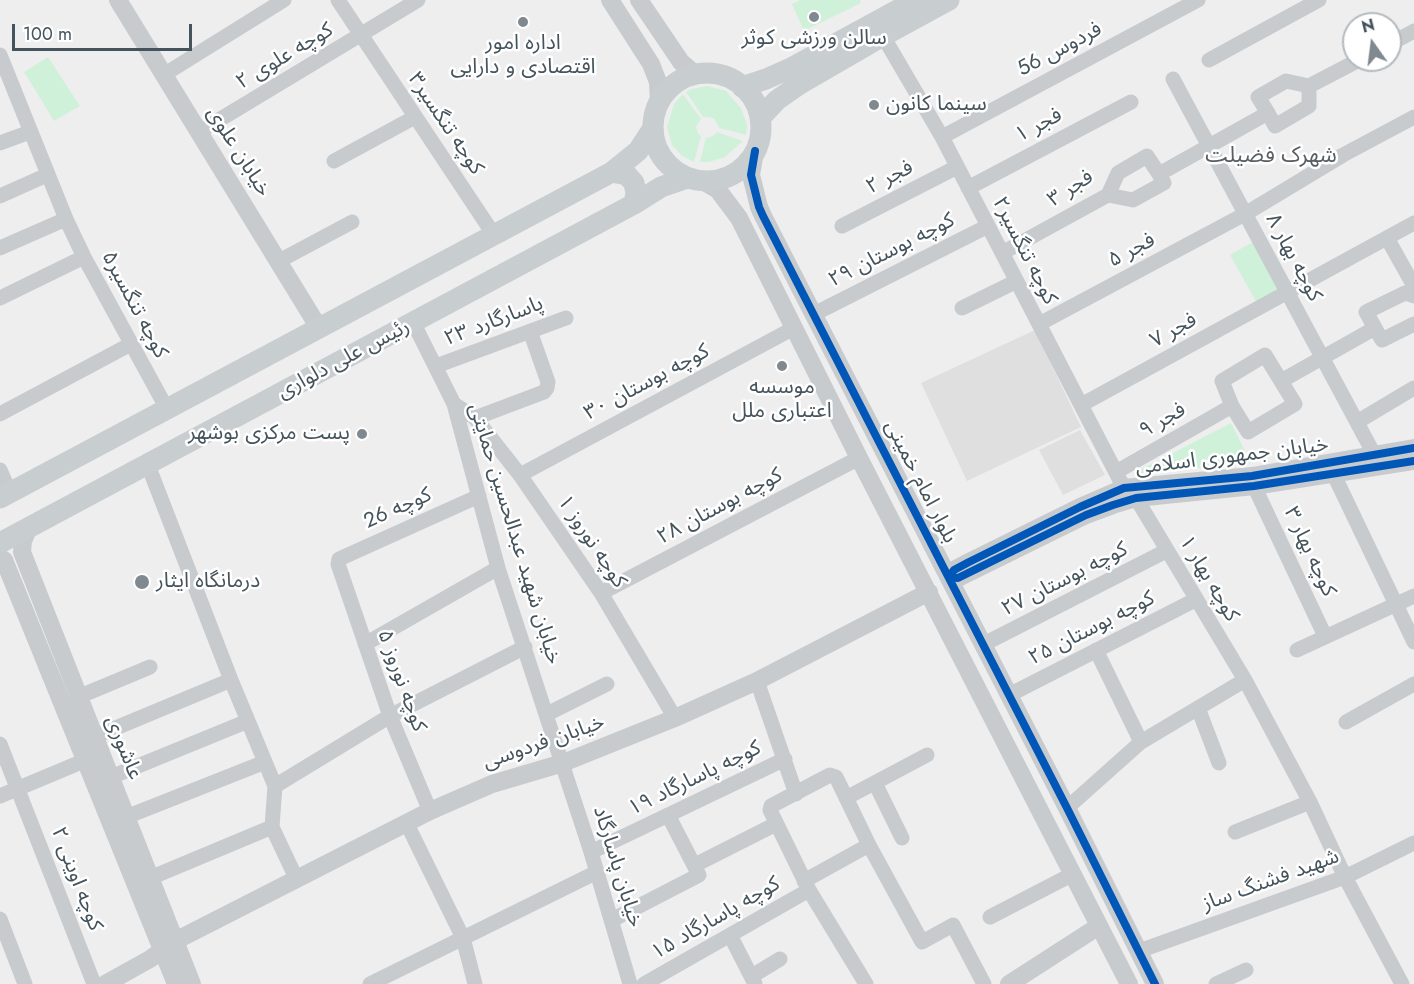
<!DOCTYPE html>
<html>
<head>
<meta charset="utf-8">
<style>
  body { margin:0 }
  #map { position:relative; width:1414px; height:984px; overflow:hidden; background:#efeeee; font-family:Jost,sans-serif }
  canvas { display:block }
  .north { position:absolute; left:1342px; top:12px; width:60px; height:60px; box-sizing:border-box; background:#fff; border:2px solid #b4babe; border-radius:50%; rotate:346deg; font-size:16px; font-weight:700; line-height:24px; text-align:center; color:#44535c }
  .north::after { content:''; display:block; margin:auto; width:21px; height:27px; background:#80898f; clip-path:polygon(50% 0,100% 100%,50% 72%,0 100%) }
  .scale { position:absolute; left:12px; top:24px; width:180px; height:27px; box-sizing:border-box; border:3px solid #44535c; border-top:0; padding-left:8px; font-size:18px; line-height:21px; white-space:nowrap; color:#44535c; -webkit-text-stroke:4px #fff; paint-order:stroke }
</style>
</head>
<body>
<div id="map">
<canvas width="1414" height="984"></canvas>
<div class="north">N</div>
<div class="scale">100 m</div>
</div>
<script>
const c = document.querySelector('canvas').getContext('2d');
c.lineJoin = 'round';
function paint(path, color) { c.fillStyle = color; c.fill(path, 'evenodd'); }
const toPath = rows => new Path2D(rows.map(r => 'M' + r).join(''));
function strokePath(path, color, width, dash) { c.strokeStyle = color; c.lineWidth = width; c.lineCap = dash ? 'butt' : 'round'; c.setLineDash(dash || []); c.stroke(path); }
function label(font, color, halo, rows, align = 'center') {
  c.font = font + ' Jost,"Noto Sans Arabic",sans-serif'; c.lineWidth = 5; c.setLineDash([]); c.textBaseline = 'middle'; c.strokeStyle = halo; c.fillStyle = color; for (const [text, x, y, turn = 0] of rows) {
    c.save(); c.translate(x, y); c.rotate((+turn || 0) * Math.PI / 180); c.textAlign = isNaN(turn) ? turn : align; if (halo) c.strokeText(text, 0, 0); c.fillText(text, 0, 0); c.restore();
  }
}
paint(toPath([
  [1035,330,1081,427,967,481,921,383],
  [1080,430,1105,475,1063,495,1039,450]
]), '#e0dfe0');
paint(toPath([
  [800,0,860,0,861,3,804,31,792,4],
  [48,57,80,106,54,121,24,72],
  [708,86,726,91,741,108,747,125,746,135,719,128,714,118,703,117,686,92,691,89],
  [683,94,701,119,696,127,698,133,701,136,694,162,682,156,672,145,667,127,674,104],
  [717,132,743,141,725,157,709,162,700,162,706,138,713,136],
  [1256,240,1284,290,1258,305,1230,255],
  [1231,423,1251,463,1132,474]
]), '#d0f1d9');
strokePath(toPath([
  [338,0,494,235],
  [883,36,942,137,1124,488],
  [1390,44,1414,31],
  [0,55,66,219,84,257,167,409],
  [1209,60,1319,0],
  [165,74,284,0],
  [1173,79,1375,456],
  [1268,113,1275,126,1309,106,1309,86],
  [199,132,418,0],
  [942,137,1198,0],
  [0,143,30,132],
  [334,161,415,117],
  [968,188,1131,102],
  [1108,195,1133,200,1164,183,1159,174],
  [0,196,47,175],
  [842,226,957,167],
  [1387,238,1414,286],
  [0,248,66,219],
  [1002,253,1108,195,1118,173,1147,156,1159,174,1268,113,1258,97,1286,81,1309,86,1359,60],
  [279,261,352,222],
  [0,298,84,257],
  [962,308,1017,281],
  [814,314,988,226],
  [413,322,454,404,498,568,591,852,630,984],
  [1039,324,1245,214,1343,155,1414,117],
  [1375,328,1366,312,1405,293,1414,296],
  [436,366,566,318],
  [1281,381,1375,328,1382,340,1414,324],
  [454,404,475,418,520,475,601,593,675,718],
  [1081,405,1414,223],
  [0,414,131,344],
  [475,418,544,392,547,388,548,382,530,331],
  [1357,422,1414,388],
  [148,465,231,680,275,786,272,827,296,878],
  [0,470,10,493],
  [1116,472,1232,406,1248,432,1295,404,1265,355,1222,381,1232,406],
  [520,475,794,328],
  [1334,475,1414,642],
  [1254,486,1325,636],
  [1136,498,1245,680,1310,802,1345,877,1402,984],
  [601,593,859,458],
  [365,644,498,568],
  [982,645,1166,551],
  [1096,650,1141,742],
  [1297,650,1414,596],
  [757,681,796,794],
  [1009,695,1195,600],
  [78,697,150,667],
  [1198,708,1219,763],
  [547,714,607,684],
  [1346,722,1414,684],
  [94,737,231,680],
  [0,744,94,984],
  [111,777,248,721],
  [875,783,902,838],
  [275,786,390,716,525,647],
  [0,796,86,760],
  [846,798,927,755],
  [1067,808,1141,742,1245,680],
  [430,811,390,716,338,564,339,559,479,496],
  [126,817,265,762],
  [407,824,463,938,475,984],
  [1235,832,1310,802],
  [591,852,785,759],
  [695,865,776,824],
  [150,878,272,827],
  [804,881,869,845],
  [990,917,1073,874],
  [0,919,25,984],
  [612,920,699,875,668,815],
  [730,935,755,984],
  [1139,951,1345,877,1414,843],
  [752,976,780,959],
  [370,984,597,872],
  [644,984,809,890],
  [866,984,809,890,770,810,771,806,830,775,836,777,869,845,922,942,953,925,984,984],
  [1216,984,1246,970]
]), '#c7cbce', 15);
strokePath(toPath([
  [118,0,319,328],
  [610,0,651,64,658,82,659,102],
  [639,0,681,62,695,74],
  [755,151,751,175,759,207,763,216,1067,808,1155,984],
  [703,181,718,190,739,218,859,458,1129,984],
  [1414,448,1252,476,1124,488,1080,507,969,562,954,570,949,577,958,578,1086,515,1113,505,1136,498,1254,486,1414,461],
  [28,529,23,541,22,552,192,984],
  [0,558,4,560,176,984],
  [105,984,150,959,175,941,430,811,492,784,563,763,675,718,757,681,929,592],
  [1009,984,1099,926]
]), '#c7cbce', 18);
strokePath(toPath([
  '653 127a54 54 0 1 1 108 0a54 54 0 1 1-108 0Z',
  [742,87,766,79,793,67,916,0],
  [760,118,777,100,800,84,883,36,949,0],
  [612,172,627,175,634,183,636,193,634,204],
  [0,498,612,172,638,151,653,128],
  [0,543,634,204,661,187,687,178]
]), '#c8cdcf', 21);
strokePath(toPath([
  [755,151,751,175,759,207,763,216,1067,808,1155,984],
  [1414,448,1252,476,1124,488,1080,507,969,562,954,570,949,577,958,578,1086,515,1113,505,1136,498,1254,486,1414,461]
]), '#0057b8', 8);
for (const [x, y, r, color] of [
  [814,17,6,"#80898f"],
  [523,22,6,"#80898f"],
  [874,105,6,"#80898f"],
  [782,366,6,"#80898f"],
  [362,434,6,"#80898f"],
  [142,582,8,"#80898f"]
]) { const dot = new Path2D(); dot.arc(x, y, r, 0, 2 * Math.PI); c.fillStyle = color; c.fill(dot); strokePath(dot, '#fff', 2); }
label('21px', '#44535c', '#fff', [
  ["سالن ورزشی کوثر",814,39],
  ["اداره امور",523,44],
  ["اقتصادی و دارایی",523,68],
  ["سینما کانون",886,105,"left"],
  ["موسسه",782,388],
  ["اعتباری ملل",782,412],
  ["پست مرکزی بوشهر",350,434,"right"],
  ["درمانگاه ایثار",156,582,"left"]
]);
label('21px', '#44535c', '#fff', [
  ["فردوس 56",1060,50,-28],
  ["کوچه علوی ۲",285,57,-31],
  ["کوچه تنگسیر۳",445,124,56],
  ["فجر ۱",1039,126,-28],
  ["خیابان علوی",238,152,58],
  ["فجر ۲",890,178,-27],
  ["فجر ۳",1071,189,-33],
  ["کوچه بوستان ۲۹",892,251,-27],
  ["کوچه تنگسیر۲",1024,251,63],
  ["فجر ۵",1132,251,-28],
  ["کوچه بهار ۸",1293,258,62],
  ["کوچه تنگسیر۵",134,305,62],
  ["پاسارگارد ۲۳",494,322,-21],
  ["فجر ۷",1174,331,-29],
  ["رئیس علی دلواری",344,360,-28],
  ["کوچه بوستان ۳۰",647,383,-28],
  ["فجر ۹",1163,421,-30],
  ["خیابان جمهوری اسلامی",1232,457,-7],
  ["بلوار امام خمینی",920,482,63],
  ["کوچه بوستان ۲۸",720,507,-28],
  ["کوچه 26",398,509,-24],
  ["خیابان شهید عبدالحسین حمایتی",514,534,73],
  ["کوچه نوروز ۱",591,542,56],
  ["کوچه بهار ۳",1309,552,65],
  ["کوچه بهار ۱",1208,579,59],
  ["کوچه بوستان ۲۷",1065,580,-27],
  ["کوچه بوستان ۲۵",1092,629,-27],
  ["کوچه نوروز ۵",401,681,70],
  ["خیابان فردوسی",544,743,-19],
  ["عاشوری",123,748,68],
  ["کوچه پاسارگاد ۱۹",695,779,-26],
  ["خیابان پاسارگاد",617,867,73],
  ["کوچه اوینی ۲",76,879,69],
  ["شهید فشنگ ساز",1271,881,-20],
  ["کوچه پاسارگاد ۱۵",716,919,-30]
]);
label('22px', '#595e63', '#fff', [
  ["شهرک فضیلت",1271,157]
]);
</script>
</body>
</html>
